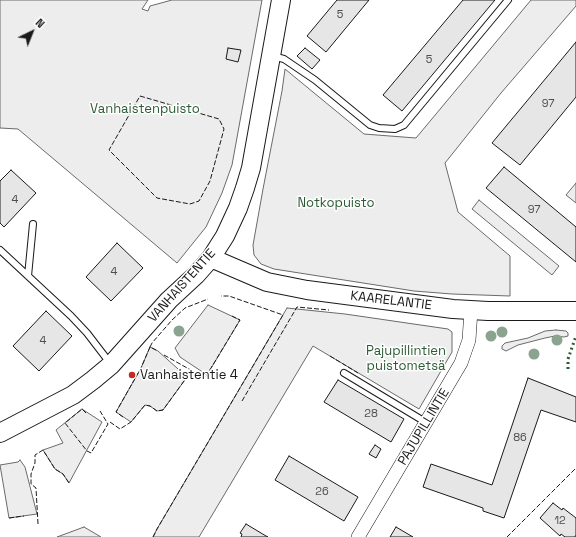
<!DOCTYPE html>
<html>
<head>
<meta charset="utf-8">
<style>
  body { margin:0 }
  #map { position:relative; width:576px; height:537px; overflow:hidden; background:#fff; font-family:"Space Grotesk",sans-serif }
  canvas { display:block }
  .north { position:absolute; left:12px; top:12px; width:40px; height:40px; -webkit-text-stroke:3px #fff; paint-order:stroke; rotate:43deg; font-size:11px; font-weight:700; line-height:16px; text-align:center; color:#1a1a1a }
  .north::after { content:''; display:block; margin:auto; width:14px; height:18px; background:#1a1a1a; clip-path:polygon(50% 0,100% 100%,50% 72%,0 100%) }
</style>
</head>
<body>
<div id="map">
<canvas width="576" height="537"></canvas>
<div class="north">N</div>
</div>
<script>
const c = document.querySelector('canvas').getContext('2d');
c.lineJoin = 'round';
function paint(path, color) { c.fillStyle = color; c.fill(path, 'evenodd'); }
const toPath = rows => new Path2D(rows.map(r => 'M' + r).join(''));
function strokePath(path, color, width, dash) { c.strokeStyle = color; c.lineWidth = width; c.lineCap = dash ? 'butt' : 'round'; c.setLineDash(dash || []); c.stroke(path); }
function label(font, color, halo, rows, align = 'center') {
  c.font = font + ' "Space Grotesk",sans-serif'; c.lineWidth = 3; c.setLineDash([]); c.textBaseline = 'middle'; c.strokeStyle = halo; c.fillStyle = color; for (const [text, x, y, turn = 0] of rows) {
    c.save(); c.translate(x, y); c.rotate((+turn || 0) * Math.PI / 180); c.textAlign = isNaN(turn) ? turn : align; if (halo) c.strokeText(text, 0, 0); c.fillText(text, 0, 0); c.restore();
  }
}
const built = toPath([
  [0,0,148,0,142,9,148,11,150,6,172,0,262,0,232,165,222,193,206,227,177,263,18,129,0,128,0,0],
  [531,0,576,0,576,6,501,93,445,163,458,212,510,256,510,296,452,294,414,291,274,269,261,264,254,255,253,245,263,189,282,91,285,69,364,134,416,138,531,0],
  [576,183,576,203,566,195,576,183],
  [479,200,559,266,552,275,472,209,479,200],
  [208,305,240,320,207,375,180,357,175,348,208,305],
  [287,308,345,314,448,329,452,332,452,352,419,409,313,346,199,537,153,537,157,529,287,308],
  [556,330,566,331,568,333,568,336,564,337,555,336,545,338,518,345,506,351,502,349,502,346,505,343,528,338,545,331,556,330],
  [150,347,158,351,187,377,163,410,157,411,150,406,145,405,131,422,116,412,141,368,150,347],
  [82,409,102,422,69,483,63,474,55,469,43,450,63,443,56,430,82,409],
  [20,460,25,467,37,514,9,518,0,465,18,462,20,460],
  [84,527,101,537,57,537,84,527]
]);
paint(built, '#ededed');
strokePath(built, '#6a6a6a', 1);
const building = toPath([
  [337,0,369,0,326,52,307,36,337,0],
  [463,0,495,0,402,111,383,95,463,0],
  [576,42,576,97,520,165,492,143,576,42],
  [228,48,241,50,238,62,226,59,228,48],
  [305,48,320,60,312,69,297,56,305,48],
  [504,167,576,227,576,262,486,188,504,167],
  [11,170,36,193,4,227,0,223,0,181,11,170],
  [117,243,143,268,111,301,86,277,117,243],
  [46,311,72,336,39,371,13,346,46,311],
  [528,378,576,397,576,422,541,410,504,518,483,511,483,508,423,487,431,464,492,485,528,378],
  [338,380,404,419,391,442,324,402,338,380],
  [375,445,381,449,376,458,369,454,375,445],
  [289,456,358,497,344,521,275,480,289,456],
  [553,503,562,510,563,508,576,518,576,535,575,537,565,537,561,534,560,536,540,518,553,503],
  [246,524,266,536,268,537,241,537,242,534,240,533,246,524],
  [396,527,413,537,390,537,396,527]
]);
paint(building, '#e6e6e6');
strokePath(building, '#1a1a1a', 1);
const lane = toPath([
  [272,56,284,59,315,80,370,125,379,128,395,129,404,125,508,0],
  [0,250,71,316,87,333,110,363],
  [28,276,33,224],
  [344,373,427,423]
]);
const street = toPath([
  [358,537,461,363,469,340,471,310]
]);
const secondary = toPath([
  [211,258,267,282,307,290,453,309,488,311,576,311],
  [0,433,73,395,93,380,111,365,169,300,196,275,211,258,225,236,238,208,245,188,251,168,281,0]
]);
strokePath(lane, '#1a1a1a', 8);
strokePath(street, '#1a1a1a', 14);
strokePath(secondary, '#1a1a1a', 20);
strokePath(lane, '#fff', 6);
strokePath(street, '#fff', 13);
strokePath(secondary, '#fff', 18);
strokePath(toPath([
  [568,369,568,359,576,336]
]), '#2b5a34', 3, [2, 3]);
strokePath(toPath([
  [140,96,219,119,224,129,210,181,199,201,190,204,157,198,109,150,140,96],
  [150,347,152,343,172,320,185,308,208,299],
  [164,355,205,378,240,320,232,316],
  [330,356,358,373],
  [242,401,297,307,329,310],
  [86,413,82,409,65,423,87,451,91,453,108,424,100,411],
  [123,417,116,412,141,368,150,347,158,351],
  [110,422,120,429,131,422,145,405,150,406,157,411,163,410,187,377],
  [9,518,24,516],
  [38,524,36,488,31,484,31,474,35,463,35,455,43,450,55,469,63,474,69,483],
  [153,537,157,529,283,315,229,296,221,296],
  [507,537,576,468]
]), '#1a1a1a', 1, [5, 2]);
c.fillStyle = '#8aa48f';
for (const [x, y] of [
  [179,331],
  [502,332],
  [491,336],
  [557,340],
  [534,354]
]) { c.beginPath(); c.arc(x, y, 5.5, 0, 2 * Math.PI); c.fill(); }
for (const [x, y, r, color] of [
  [132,375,4,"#c62828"]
]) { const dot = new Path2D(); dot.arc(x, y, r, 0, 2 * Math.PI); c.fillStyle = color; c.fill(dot); strokePath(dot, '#fff', 1.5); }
label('11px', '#4d4d4d', null, [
  ["5",340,15],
  ["5",429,60],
  ["97",548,104],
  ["4",15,200],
  ["97",534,210],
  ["4",114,272],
  ["4",43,341],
  ["28",371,414],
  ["86",520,438],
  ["26",322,492],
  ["12",560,521]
]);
label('13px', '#2b5a34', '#fff', [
  ["Vanhaistenpuisto",145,109],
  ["Notkopuisto",336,203],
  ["Pajupillintien",406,351],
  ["puistometsä",406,366]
]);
label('13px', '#1a1a1a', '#fff', [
  ["VANHAISTENTIE",182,286,-48],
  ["KAARELANTIE",391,301,7],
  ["PAJUPILLINTIE",424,427,-59]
]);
label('13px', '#1a1a1a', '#fff', [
  ["Vanhaistentie 4",140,375]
], 'left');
</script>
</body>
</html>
